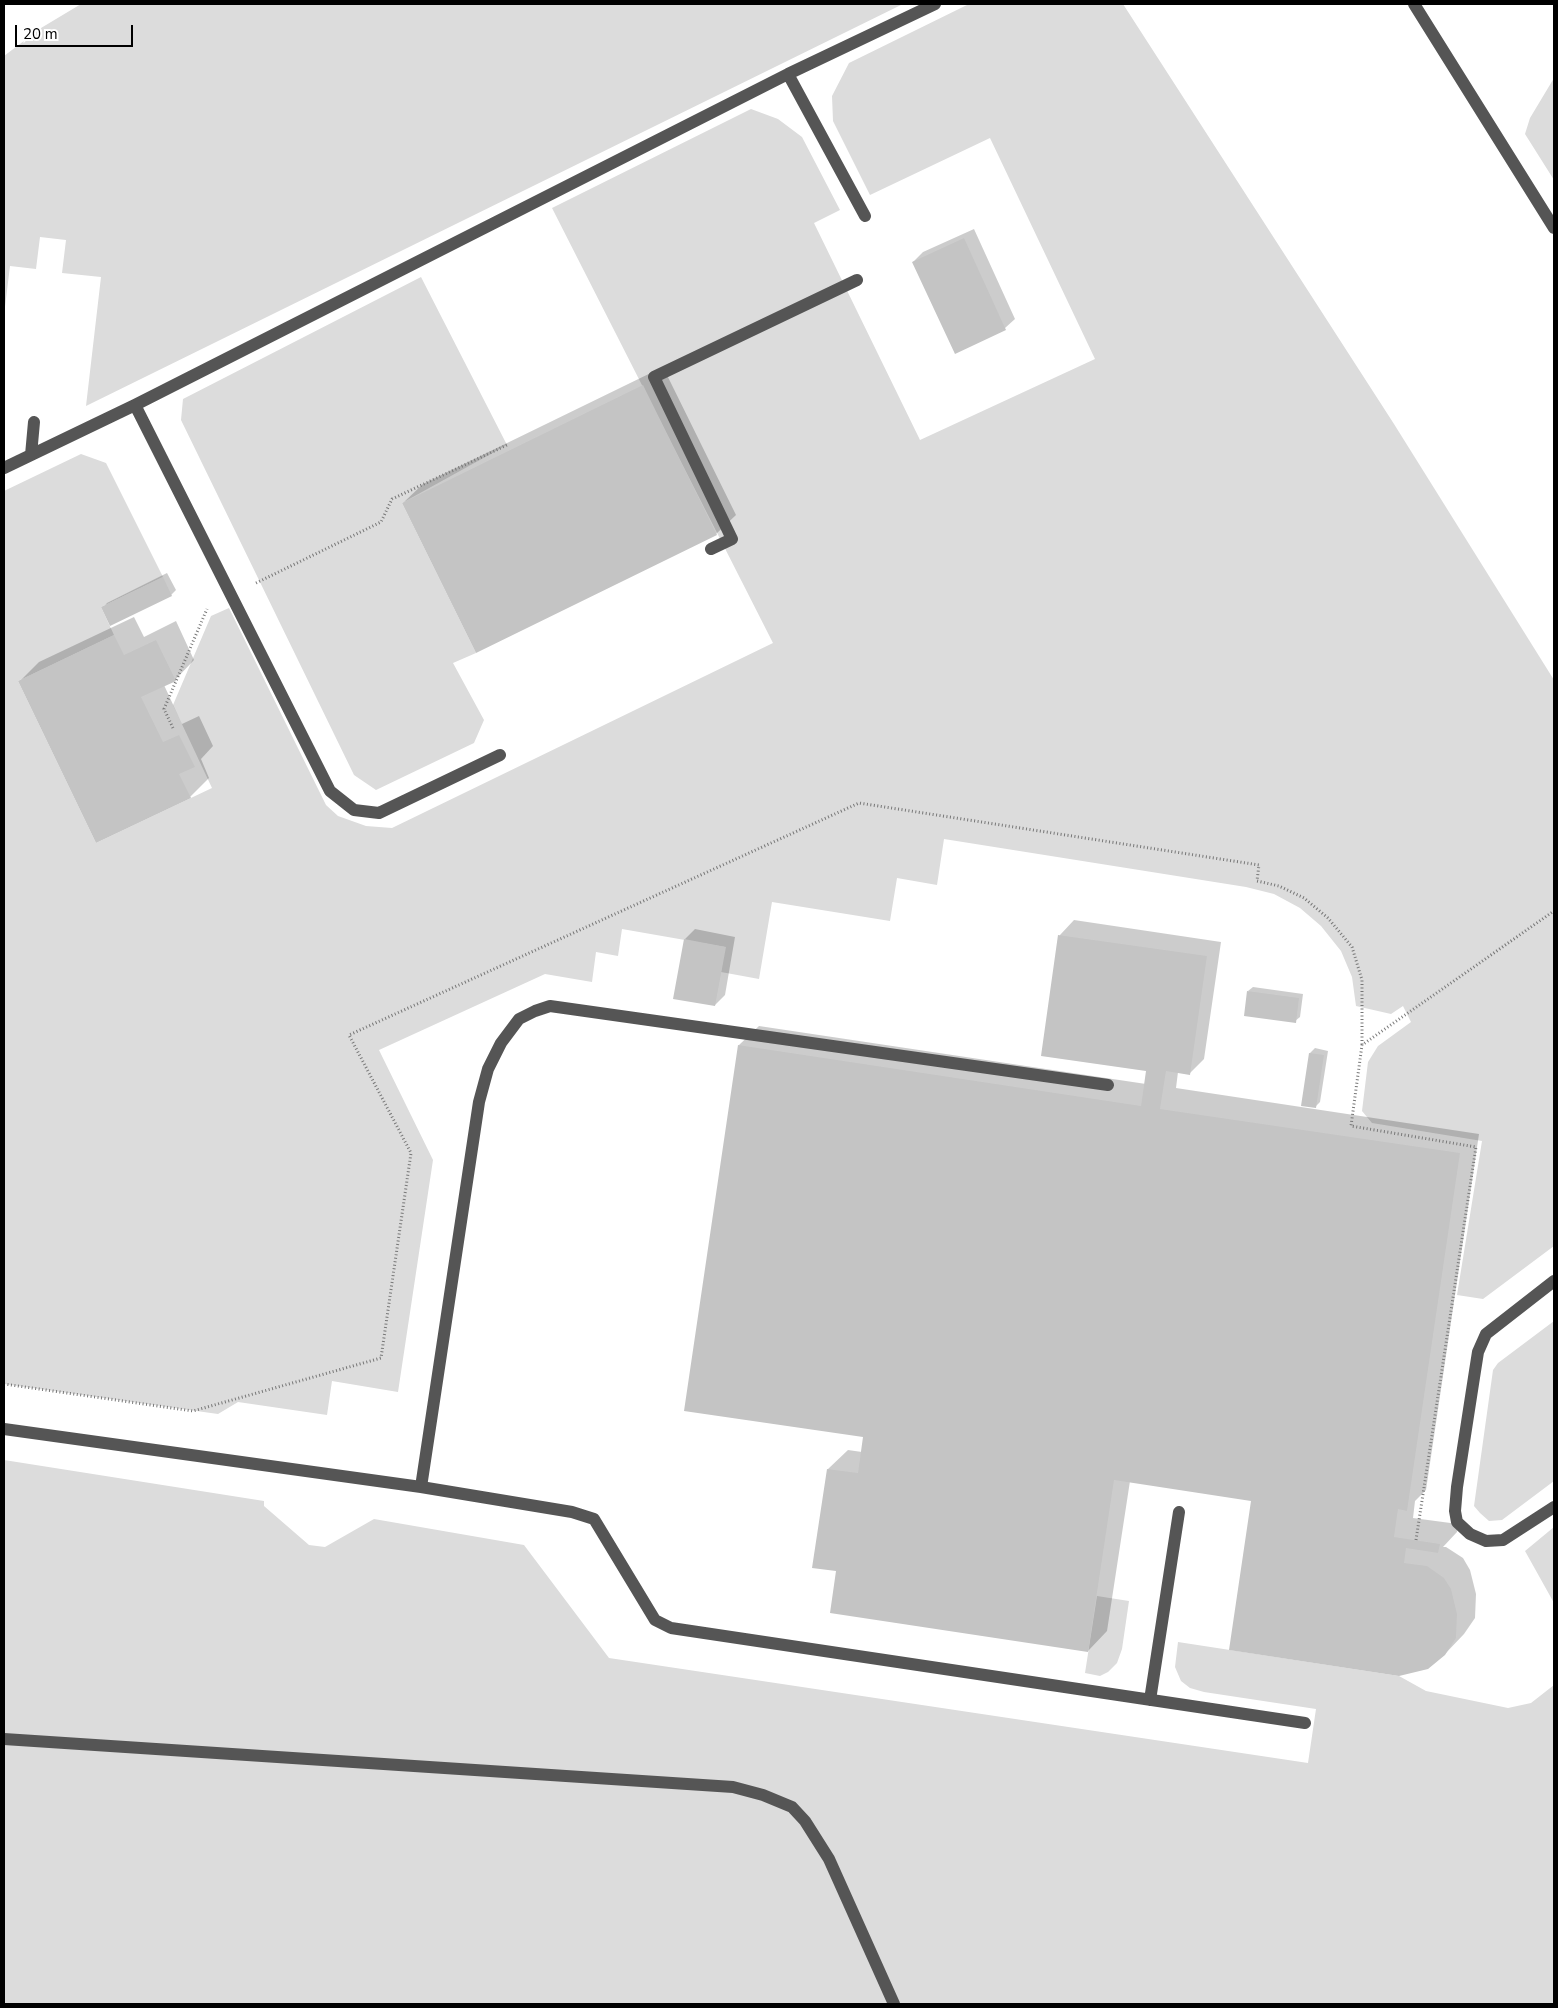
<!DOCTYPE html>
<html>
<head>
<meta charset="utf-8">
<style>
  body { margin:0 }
  #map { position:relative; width:1558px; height:2008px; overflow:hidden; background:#fff; font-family:"Nunito Sans",sans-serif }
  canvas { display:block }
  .frame { position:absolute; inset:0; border:5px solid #000; pointer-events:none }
  .scale { position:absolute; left:15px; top:25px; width:118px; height:22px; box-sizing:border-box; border:2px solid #000; border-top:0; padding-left:6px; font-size:15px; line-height:18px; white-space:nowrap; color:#000; -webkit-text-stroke:4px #fff; paint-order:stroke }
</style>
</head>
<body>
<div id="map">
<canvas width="1558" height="2008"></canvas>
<div class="frame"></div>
<div class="scale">20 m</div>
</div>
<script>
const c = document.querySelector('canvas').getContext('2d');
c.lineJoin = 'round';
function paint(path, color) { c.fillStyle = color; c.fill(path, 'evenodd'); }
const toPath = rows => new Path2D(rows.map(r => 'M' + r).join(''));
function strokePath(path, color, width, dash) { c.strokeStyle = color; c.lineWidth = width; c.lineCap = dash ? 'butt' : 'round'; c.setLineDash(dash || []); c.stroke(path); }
paint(toPath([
  [81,4,903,4,86,406,101,277,62,273,66,240,40,237,36,269,10,266,4,315,4,56,41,28],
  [969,4,1123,4,1394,424,1554,680,1554,1246,1483,1299,1457,1295,1482,1141,1372,1123,1362,1111,1368,1062,1378,1046,1411,1022,1403,1006,1391,1014,1356,1006,1352,977,1341,951,1321,926,1300,908,1274,894,1246,887,944,839,937,885,897,878,890,921,772,902,759,979,721,972,725,947,622,929,618,956,596,952,592,982,545,974,379,1050,433,1160,398,1392,332,1381,327,1415,238,1402,218,1414,4,1384,4,491,81,454,106,463,163,577,101,607,114,635,18,681,96,843,212,788,173,705,211,616,229,608,326,805,338,816,366,826,392,828,773,643,552,208,751,109,778,119,802,137,840,210,814,223,920,440,1095,359,990,138,870,195,833,121,832,96,849,63],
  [1554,78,1554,180,1525,134,1530,118],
  [421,277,507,445,402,503,476,653,453,663,484,720,474,743,376,790,354,775,181,420,183,399],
  [1554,1321,1554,1481,1502,1520,1489,1521,1480,1513,1474,1506,1493,1370,1498,1363],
  [4,1460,264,1501,264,1506,309,1545,325,1547,374,1519,524,1545,609,1658,1308,1763,1316,1709,1204,1692,1190,1688,1181,1681,1175,1667,1178,1642,1399,1676,1426,1691,1508,1708,1531,1703,1554,1685,1554,2004,4,2004],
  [1554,1527,1554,1603,1525,1551],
  [1097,1596,1129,1601,1122,1649,1117,1663,1108,1672,1100,1676,1085,1673]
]), '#dcdcdc');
paint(toPath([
  [974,229,1015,319,1005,328,955,352,913,262,923,252],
  [663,367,736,515,716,534,403,503,423,484],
  [167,573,176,590,171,595,103,608,107,603],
  [134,617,144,637,176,621,194,660,175,680,164,685,182,724,199,716,213,746,201,759,209,778,190,797,19,682,39,662],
  [1074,920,1221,942,1204,1059,1189,1074,1178,1072,1176,1088,1479,1134,1426,1490,1415,1501,1413,1518,1458,1524,1457,1532,1443,1547,1446,1547,1463,1558,1470,1570,1476,1594,1475,1618,1464,1634,1444,1655,1252,1500,1130,1481,1107,1631,1088,1651,837,1570,814,1567,828,1469,848,1450,862,1452,865,1436,739,1045,759,1026,1146,1084,1148,1070,1042,1055,1060,935],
  [695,929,735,937,725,995,715,1005,685,939],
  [1253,987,1303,994,1300,1017,1295,1021,1248,991],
  [1315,1048,1328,1051,1320,1102,1315,1107,1310,1053]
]), '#0003');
paint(toPath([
  [964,238,1006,330,955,354,912,262],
  [643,385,717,535,476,653,402,503],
  [163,577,172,596,110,626,101,607],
  [114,635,124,655,156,640,176,681,141,697,163,742,179,735,195,767,179,774,191,798,96,843,18,681],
  [1058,935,1207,956,1190,1075,1166,1071,1160,1109,1460,1153,1407,1511,1398,1509,1394,1537,1440,1544,1438,1553,1406,1548,1404,1563,1427,1566,1444,1578,1451,1589,1457,1614,1456,1638,1445,1655,1428,1669,1399,1676,1229,1650,1251,1501,1114,1480,1088,1652,830,1613,836,1571,812,1568,827,1469,858,1473,863,1437,684,1411,738,1045,1141,1106,1146,1071,1041,1056],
  [684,939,726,947,715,1006,673,999],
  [1247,991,1299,998,1296,1023,1244,1016],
  [1309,1053,1324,1055,1316,1108,1301,1106]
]), '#c4c4c4');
strokePath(toPath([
  [256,583,381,522,392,499,507,445],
  [173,728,164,709,207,609],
  [4,1384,193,1411,381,1358,411,1153,349,1035,859,803,1259,865,1257,881,1279,886,1304,898,1328,918,1352,947,1362,980,1362,1045],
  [1416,1540,1476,1147,1351,1126,1362,1045,1554,911]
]), '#777', 3, [1, 2.5]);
strokePath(toPath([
  [1414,4,1554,228],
  [788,74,865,216],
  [135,405,330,791,354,810,379,813,500,755],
  [31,455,34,422],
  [4,468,135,405,788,74,935,4],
  [711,549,732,539,654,377,857,280],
  [1554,1281,1486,1334,1478,1352,1475,1371,1457,1487,1455,1511,1457,1522,1470,1534,1486,1541,1503,1540,1554,1507],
  [4,1429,421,1487,572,1512,594,1519,655,1620,671,1628,1305,1723],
  [421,1487,479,1102,488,1069,501,1043,519,1019,535,1011,550,1006,1108,1085],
  [1150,1700,1179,1512],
  [4,1739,733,1787,763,1795,792,1807,805,1821,829,1859,894,2004]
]), '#555', 12);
</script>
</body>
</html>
